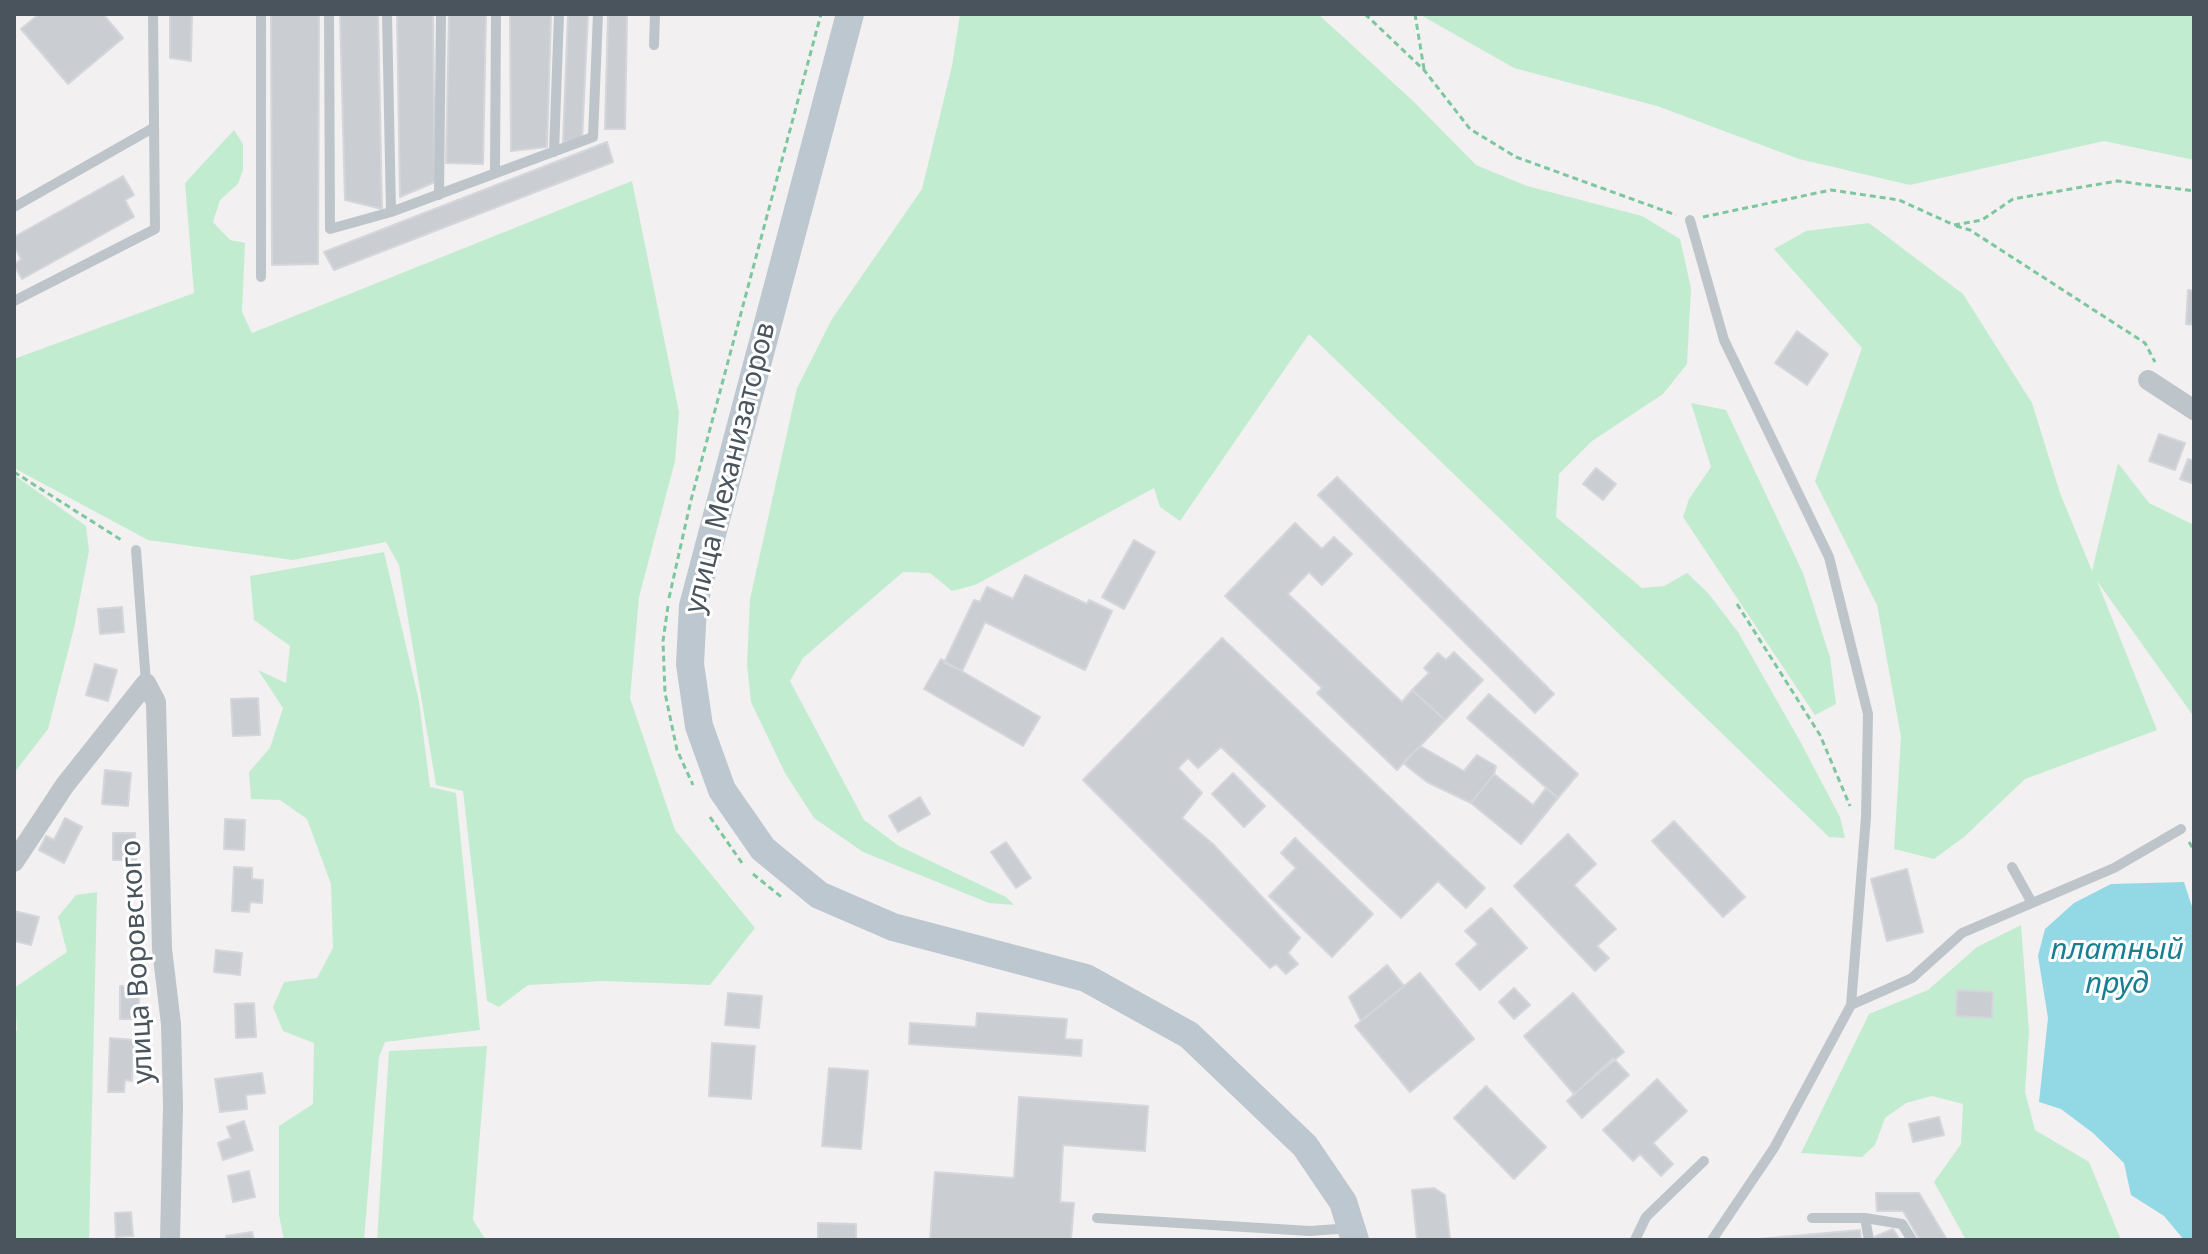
<!DOCTYPE html>
<html>
<head>
<meta charset="utf-8">
<style>
  body { margin:0 }
  #map { position:relative; width:2208px; height:1254px; overflow:hidden; background:#f2f0f0; font-family:"Noto Sans",sans-serif }
  canvas { display:block }
  .frame { position:absolute; inset:0; border:16px solid #49545c; pointer-events:none }
</style>
</head>
<body>
<div id="map">
<canvas width="2208" height="1254"></canvas>
<div class="frame"></div>
</div>
<script>
const c = document.querySelector('canvas').getContext('2d');
c.lineJoin = 'round';
function paint(path, color) { c.fillStyle = color; c.fill(path, 'evenodd'); }
const toPath = rows => new Path2D(rows.map(r => 'M' + r).join(''));
function strokePath(path, color, width, dash) { c.strokeStyle = color; c.lineWidth = width; c.lineCap = dash ? 'butt' : 'round'; c.setLineDash(dash || []); c.stroke(path); }
function label(font, color, halo, rows, align = 'center') {
  c.font = font + ' "Noto Sans",sans-serif'; c.lineWidth = 6; c.setLineDash([]); c.textBaseline = 'middle'; c.strokeStyle = halo; c.fillStyle = color; for (const [text, x, y, turn = 0] of rows) {
    c.save(); c.translate(x, y); c.rotate((+turn || 0) * Math.PI / 180); c.textAlign = isNaN(turn) ? turn : align; if (halo) c.strokeText(text, 0, 0); c.fillText(text, 0, 0); c.restore();
  }
}
paint(toPath([
  [960,14,1318,14,1412,100,1476,165,1527,186,1642,216,1680,239,1691,288,1687,364,1663,394,1592,441,1559,474,1556,517,1642,588,1664,586,1687,573,1708,593,1738,632,1801,743,1840,817,1845,838,1829,837,1309,334,1180,521,1160,507,1154,488,975,585,952,591,930,573,903,572,803,658,790,681,864,820,899,846,1006,897,1014,905,989,903,863,852,814,818,785,773,751,702,747,664,750,599,797,388,832,319,922,189,952,66],
  [1419,14,2194,14,2194,160,2104,141,1910,185,1799,159,1657,106,1514,68],
  [234,130,243,144,243,170,238,184,220,200,213,222,230,240,245,243,242,312,252,333,632,181,679,412,675,461,639,597,630,698,675,830,755,928,710,985,604,981,528,985,499,1007,487,1001,463,791,436,785,399,565,386,542,293,560,148,540,14,468,14,359,194,293,185,183],
  [1869,223,1963,294,2032,403,2060,493,2092,571,2118,463,2149,503,2194,525,2194,717,2097,581,2157,730,2025,779,1964,837,1934,859,1894,849,1901,737,1877,605,1815,481,1862,348,1774,249,1806,231],
  [1691,403,1726,410,1803,573,1830,657,1836,704,1815,715,1683,517,1689,499,1711,467],
  [14,475,86,526,89,551,74,628,48,729,14,773],
  [384,552,419,701,430,787,456,793,480,1030,385,1042,379,1057,364,1240,284,1240,279,1215,279,1126,313,1104,314,1043,283,1031,273,1007,284,982,317,978,333,948,331,884,307,819,280,800,251,799,249,772,270,748,283,708,258,670,286,683,290,646,254,620,250,576],
  [97,892,89,1240,14,1240,14,1033,17,1030,14,988,67,952,58,917,76,895],
  [2021,925,2029,1031,2025,1092,2035,1130,2089,1162,2121,1240,1966,1240,1934,1182,1961,1144,1963,1104,1932,1096,1906,1103,1885,1118,1875,1145,1862,1157,1801,1153,1869,1014,1928,990,1977,947],
  [487,1046,473,1220,486,1240,377,1240,389,1051]
]), '#c2ecd0');
paint(toPath([
  [2184,882,2194,913,2194,1240,2184,1240,2164,1216,2131,1195,2124,1163,2093,1133,2061,1109,2039,1102,2048,1018,2038,956,2045,929,2074,903,2111,884]
]), '#93d8e5');
const building = toPath([
  [39,14,103,14,123,38,68,84,21,29,39,14],
  [170,14,192,14,191,61,170,58,170,14],
  [271,14,319,14,318,264,272,265,271,14],
  [340,14,378,14,382,209,345,200,340,14],
  [397,14,433,14,435,182,400,197,397,14],
  [449,14,486,14,483,164,446,163,449,14],
  [510,14,551,14,547,147,511,151,510,14],
  [568,14,588,14,582,140,563,142,568,14],
  [608,14,627,14,625,129,605,129,608,14],
  [607,142,613,162,334,270,324,252,607,142],
  [123,176,134,195,125,200,134,217,22,279,14,265,21,259,14,246,14,237,123,176],
  [2188,290,2194,291,2194,325,2186,324,2188,290],
  [1797,331,1828,354,1807,385,1775,363,1797,331],
  [2159,434,2185,443,2175,470,2149,461,2159,434],
  [2188,459,2194,461,2194,484,2180,479,2188,459],
  [1596,468,1616,484,1603,500,1583,484,1596,468],
  [1337,477,1554,694,1535,713,1318,495,1337,477],
  [1295,523,1322,549,1334,537,1352,554,1322,585,1309,572,1288,594,1402,702,1412,690,1445,720,1397,770,1317,693,1322,688,1225,596,1295,523],
  [1134,540,1155,552,1124,609,1102,597,1134,540],
  [1025,575,1087,604,1089,600,1112,611,1085,670,985,622,962,671,944,663,974,600,980,602,987,587,1013,599,1025,575],
  [122,607,124,632,100,634,98,609,122,607],
  [1222,638,1485,888,1466,908,1438,881,1401,918,1221,747,1198,768,1188,758,1178,768,1202,793,1182,818,1213,844,1300,938,1288,953,1298,964,1286,974,1276,964,1270,968,1083,780,1222,638],
  [1454,652,1483,680,1445,720,1412,690,1429,673,1424,668,1438,653,1446,660,1454,652],
  [941,659,1040,717,1023,746,924,689,941,659],
  [95,664,117,670,108,701,86,695,95,664],
  [1489,694,1578,774,1558,798,1467,718,1489,694],
  [258,698,260,735,233,736,231,699,258,698],
  [1420,746,1464,771,1477,755,1496,766,1494,774,1471,803,1427,782,1403,763,1420,746],
  [105,770,131,773,128,806,102,804,105,770],
  [1233,773,1265,806,1244,827,1212,794,1233,773],
  [1494,774,1533,805,1546,788,1558,798,1521,844,1471,803,1494,774],
  [920,797,930,814,898,832,889,816,920,797],
  [65,818,82,827,64,863,39,850,46,836,54,840,65,818],
  [225,819,245,820,244,850,224,849,225,819],
  [1674,821,1745,897,1723,917,1652,841,1674,821],
  [113,833,135,833,136,860,113,860,113,833],
  [1568,834,1596,864,1574,885,1616,929,1597,946,1609,958,1595,971,1514,886,1568,834],
  [1295,838,1373,914,1332,957,1269,896,1296,868,1281,853,1295,838],
  [1006,842,1031,878,1016,888,991,852,1006,842],
  [234,867,252,868,252,879,263,880,262,903,250,902,249,912,232,911,234,867],
  [1907,869,1923,932,1887,941,1871,879,1907,869],
  [1491,908,1527,948,1480,990,1456,964,1478,944,1465,931,1491,908],
  [14,911,39,917,31,945,14,941,14,911],
  [216,950,242,953,240,975,214,972,216,950],
  [1387,965,1404,986,1361,1021,1349,997,1387,965],
  [1420,973,1474,1039,1410,1092,1355,1026,1420,973],
  [120,986,139,986,139,1019,120,1019,120,986],
  [1514,988,1530,1005,1514,1019,1499,1002,1514,988],
  [1957,990,1993,992,1992,1018,1956,1016,1957,990],
  [728,993,762,996,759,1028,725,1025,728,993],
  [1573,993,1624,1052,1574,1094,1524,1036,1573,993],
  [254,1003,256,1037,236,1038,235,1004,254,1003],
  [977,1013,1067,1019,1065,1039,1082,1040,1081,1056,909,1044,910,1023,976,1027,977,1013],
  [110,1038,134,1040,132,1081,125,1080,124,1092,108,1092,110,1038],
  [712,1043,755,1046,751,1099,709,1096,712,1043],
  [1613,1058,1629,1075,1582,1118,1567,1101,1613,1058],
  [829,1068,868,1071,861,1149,822,1146,829,1068],
  [262,1073,265,1093,246,1095,247,1109,220,1112,215,1079,262,1073],
  [1657,1079,1687,1111,1653,1143,1673,1164,1661,1176,1640,1154,1633,1161,1603,1130,1657,1079],
  [1486,1086,1546,1147,1514,1179,1454,1118,1486,1086],
  [1019,1097,1148,1106,1145,1151,1063,1145,1060,1202,1074,1203,1071,1239,930,1240,935,1172,1014,1178,1019,1097],
  [1939,1117,1944,1135,1913,1142,1909,1124,1939,1117],
  [244,1121,253,1150,223,1160,218,1143,231,1138,227,1127,244,1121],
  [249,1171,255,1197,233,1202,228,1176,249,1171],
  [1434,1188,1445,1195,1450,1240,1417,1240,1412,1190,1434,1188],
  [1876,1193,1919,1193,1947,1240,1920,1240,1903,1211,1877,1211,1876,1193],
  [131,1212,133,1236,116,1237,115,1213,131,1212],
  [818,1223,856,1224,856,1240,818,1240,818,1223],
  [1893,1229,1900,1240,1873,1240,1872,1238,1893,1229],
  [1860,1230,1861,1240,1748,1240,1860,1230],
  [252,1232,254,1240,227,1240,226,1236,252,1232]
]);
paint(building, '#cacdd2');
strokePath(building, '#d4d6db', 2);
strokePath(toPath([
  [1365,14,1424,70,1470,129,1516,157,1676,215],
  [1415,14,1424,69],
  [1703,217,1831,190,1899,200,1954,225,1982,220,2013,199,2117,181,2194,191],
  [1956,226,1970,230,2145,343,2155,362],
  [14,472,123,541],
  [669,598,691,500,821,14],
  [1737,604,1820,735,1850,806],
  [668,606,663,641,665,693,677,750,693,785],
  [710,817,742,863],
  [2189,842,2194,850],
  [753,874,784,899]
]), '#7dc79f', 3, [6, 4]);
strokePath(toPath([
  [261,14,261,277],
  [329,14,330,229,391,212,593,137,598,14],
  [387,14,391,212],
  [654,45,655,14],
  [554,152,559,14],
  [495,171,496,14],
  [439,195,441,14],
  [14,207,153,128],
  [1690,220,1724,340,1829,557,1868,714,1866,817,1851,1005,1774,1148,1712,1240],
  [14,301,155,229,153,14],
  [136,550,146,683],
  [2012,867,2032,903],
  [1851,1005,1912,978,1962,933,2114,868,2181,829],
  [1097,1218,1310,1231,1351,1228],
  [1812,1218,1865,1218,1902,1224,1912,1240],
  [1865,1218,1869,1240],
  [1635,1240,1646,1217,1704,1161]
]), '#bdc5cb', 10);
strokePath(toPath([
  [2148,380,2194,410],
  [14,862,65,785,146,683,156,702,162,949,171,1024,173,1106,170,1240]
]), '#bdc5cb', 20);
strokePath(toPath([
  [850,14,693,606,690,664,699,726,722,790,763,849,819,895,893,927,1086,978,1189,1035,1305,1146,1343,1202,1355,1240]
]), '#bdc7d0', 28);
label('28px', '#49545c', '#fff', [
  ["улица Механизаторов",731,468,-76],
  ["улица Воровского",138,962,-93]
]);
label('italic 30px', '#187e91', '#fff', [
  ["платный",2117,950],
  ["пруд",2117,984]
]);
</script>
</body>
</html>
